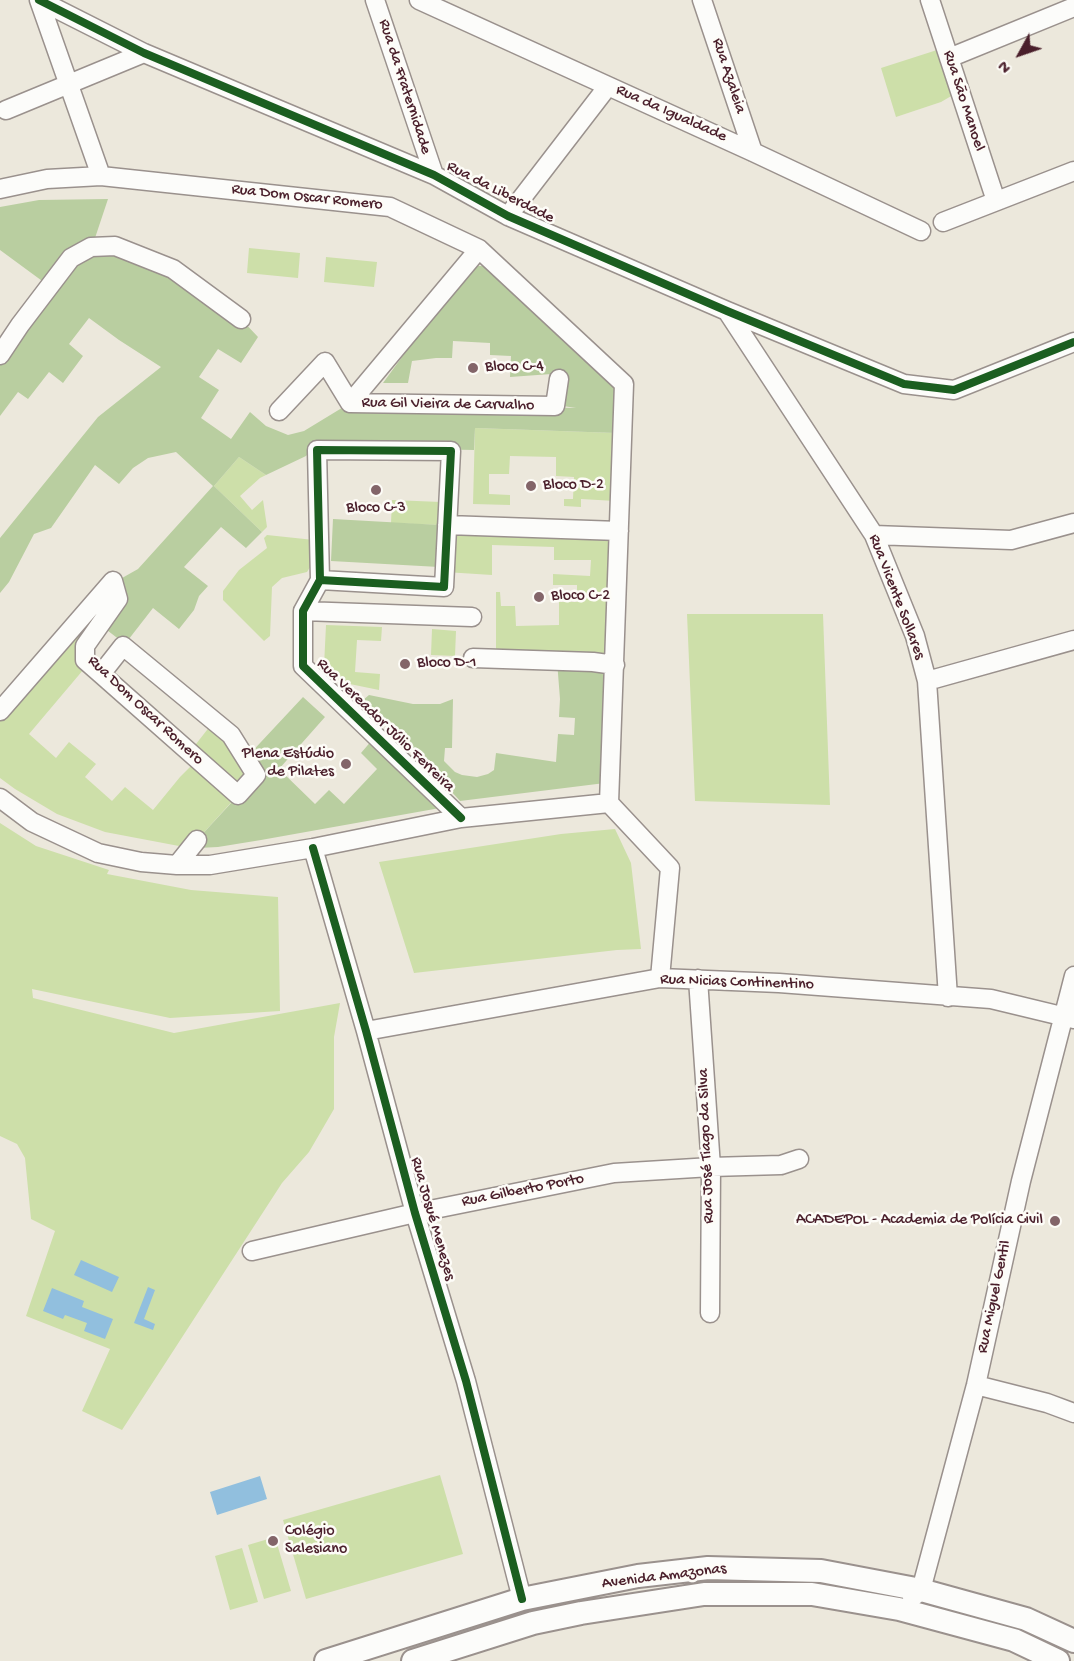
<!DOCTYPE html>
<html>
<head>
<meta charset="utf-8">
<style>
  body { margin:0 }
  #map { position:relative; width:1074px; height:1661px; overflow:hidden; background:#ece8dc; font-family:"Gochi Hand",sans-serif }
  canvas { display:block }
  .north { position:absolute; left:990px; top:24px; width:60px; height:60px; -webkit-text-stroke:4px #fdfcf7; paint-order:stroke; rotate:230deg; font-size:16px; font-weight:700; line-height:24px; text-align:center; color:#4a1f2b }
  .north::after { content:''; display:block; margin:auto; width:21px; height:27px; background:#4a1f2b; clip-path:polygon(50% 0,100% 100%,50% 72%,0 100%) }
</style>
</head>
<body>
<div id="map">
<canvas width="1074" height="1661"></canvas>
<div class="north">N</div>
</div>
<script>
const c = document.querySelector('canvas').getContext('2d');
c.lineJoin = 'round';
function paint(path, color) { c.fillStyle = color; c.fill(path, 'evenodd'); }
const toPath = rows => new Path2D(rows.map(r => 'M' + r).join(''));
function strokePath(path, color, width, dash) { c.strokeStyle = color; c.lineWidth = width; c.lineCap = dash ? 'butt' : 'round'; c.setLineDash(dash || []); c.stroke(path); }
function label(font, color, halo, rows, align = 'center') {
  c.font = font + ' "Gochi Hand",sans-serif'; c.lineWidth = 5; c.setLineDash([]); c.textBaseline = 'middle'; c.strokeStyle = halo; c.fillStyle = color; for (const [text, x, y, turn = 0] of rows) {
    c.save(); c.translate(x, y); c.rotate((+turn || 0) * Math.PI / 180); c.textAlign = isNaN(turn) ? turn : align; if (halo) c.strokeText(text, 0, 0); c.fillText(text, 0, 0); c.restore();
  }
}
paint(toPath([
  [937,50,953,95,941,102,896,117,881,68],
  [249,248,300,253,298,278,247,273],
  [326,257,377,262,374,287,324,282],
  [475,428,616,433,615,501,581,499,581,507,564,506,564,499,573,499,574,477,556,476,556,457,510,456,509,474,489,474,489,494,510,495,510,505,473,504],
  [239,457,266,475,260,478,240,496,252,510,263,500,267,527,262,532,214,486],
  [392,500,441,502,440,525,391,523],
  [447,525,614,538,609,655,496,650,496,592,500,592,501,606,515,606,516,626,559,625,559,602,577,602,577,585,553,585,553,574,590,576,591,560,554,560,554,547,492,545,492,575,445,572],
  [267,535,314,540,317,556,307,572,282,578,272,587,270,636,264,641,223,600,223,591,239,570,267,548,264,538],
  [113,581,85,646,89,663,29,734,56,758,69,742,96,764,85,777,112,801,125,787,153,810,180,777,197,760,189,753,214,721,256,775,197,840,189,836,179,846,105,832,57,814,15,789,0,778,0,711],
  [687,614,823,614,830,805,695,801],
  [326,625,382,627,381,641,357,640,355,672,380,674,379,690,340,682,324,666],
  [432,629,456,631,455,656,431,655],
  [0,823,36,846,109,870,107,874,191,890,278,897,280,1011,170,1018,32,989,33,998,174,1033,340,1003,334,1037,334,1109,309,1152,282,1183,122,1430,82,1411,110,1349,26,1316,55,1231,31,1219,25,1158,17,1144,0,1136],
  [615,829,631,863,641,949,617,950,414,973,379,862,561,834],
  [440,1475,463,1554,306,1599,283,1520],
  [275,1537,291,1591,264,1599,248,1545],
  [242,1548,258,1602,230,1610,215,1556]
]), '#cddfa9');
paint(toPath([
  [108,199,92,247,173,269,241,319,258,337,241,363,218,349,199,377,219,390,201,418,231,439,250,412,266,426,288,435,304,431,350,403,576,408,563,406,565,373,510,377,511,356,490,355,490,343,453,341,452,358,436,358,412,361,408,383,383,383,437,309,469,271,478,266,485,266,615,387,617,393,616,433,475,428,474,450,315,447,306,456,266,475,239,457,214,486,262,532,246,548,221,527,184,567,208,586,199,596,194,610,179,629,153,608,125,644,103,627,115,582,138,569,213,486,176,452,148,458,133,468,119,484,95,465,51,528,34,534,9,582,0,593,0,538,98,417,161,367,119,340,89,318,69,344,83,356,63,383,49,372,28,399,18,392,0,416,0,355,49,286,0,250,0,207,39,200],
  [333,519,440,525,439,567,331,561],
  [557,661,609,667,605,783,460,801,423,760,363,700,369,695,413,704,440,704,453,699,452,748,445,748,444,761,455,772,462,775,477,777,488,774,494,770,496,753,556,762,558,734,574,735,575,718,559,717,560,699],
  [303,697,325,717,279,769,315,804,329,790,344,804,377,769,361,753,373,739,440,808,261,840,218,847,198,848,197,840,256,776,246,758]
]), '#b9cea0');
paint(toPath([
  [81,1260,119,1277,112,1292,74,1275],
  [148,1287,155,1290,144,1319,155,1324,153,1330,134,1323],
  [52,1288,84,1301,82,1307,113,1319,105,1339,84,1331,87,1323,65,1315,63,1319,43,1311],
  [260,1476,267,1499,217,1515,210,1492]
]), '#91bfde');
const minor = toPath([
  [39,0,144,53,434,175,508,216,727,311,904,384,954,390,1074,342],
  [39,0,101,176],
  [375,0,434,175],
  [419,0,753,152,921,231],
  [702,0,753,152],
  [930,0,996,201],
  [949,58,1074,7],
  [6,110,144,53],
  [0,189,47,179,101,176,390,207,479,249,624,384,609,803],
  [508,216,608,86],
  [943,222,1074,171],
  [727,311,874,535,915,636,927,681,948,997],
  [0,355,20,325,71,258,91,247,115,246,173,269,241,319],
  [350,403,555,406,559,379],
  [279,411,325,362,350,403,479,249],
  [447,525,619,531],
  [874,535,1011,540,1074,523],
  [320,580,317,450,451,451,444,587,320,580,303,611,303,666,461,818],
  [303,611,472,617],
  [473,658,593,662,615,665],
  [927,681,1074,640],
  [0,711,113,581,118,599,85,646,85,660,101,674,238,795,256,775,231,735,123,646,101,674],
  [0,798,32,822,98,853,141,862,177,865,210,865,313,848,461,818,609,803],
  [609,803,670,868,660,978],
  [313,848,366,1031,415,1213,466,1381,522,1599],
  [177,865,197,840],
  [698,979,711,1167,710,1313],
  [366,1031,660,978,779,983,991,999,1074,1019],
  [252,1251,415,1213,614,1173,711,1167,781,1165,799,1159],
  [976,1385,1047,1403,1074,1413],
  [912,1598,921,1590,976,1385,1021,1181,1074,976]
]);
const major = toPath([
  [326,1661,522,1599,638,1576,708,1568,821,1571,921,1590,1026,1619,1074,1641],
  [413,1661,533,1623,581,1613,704,1594,812,1594,899,1609,1014,1640,1058,1661]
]);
strokePath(minor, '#9a918d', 21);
strokePath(major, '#9a918d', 26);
strokePath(minor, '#fcfcfa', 18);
strokePath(major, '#fcfcfa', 22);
strokePath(toPath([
  [39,0,144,53,434,175,508,216,727,311,904,384,954,390,1074,342],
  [320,580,317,450,451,451,444,587,320,580,303,611,303,666,461,818],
  [313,848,366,1031,415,1213,466,1381,522,1599]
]), '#1b5e20', 8);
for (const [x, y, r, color] of [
  [473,368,6,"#836569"],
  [531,486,6,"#836569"],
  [376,490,6,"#836569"],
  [539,597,6,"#836569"],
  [405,664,6,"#836569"],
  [346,764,6,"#836569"],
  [1055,1221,6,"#836569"],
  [273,1541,6,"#836569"]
]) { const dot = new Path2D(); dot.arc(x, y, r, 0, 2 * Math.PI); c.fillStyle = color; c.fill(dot); strokePath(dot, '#fdfcf7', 2); }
label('16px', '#4a1f2b', '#fdfcf7', [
  ["Rua Azaleia",728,76,72],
  ["Rua da Fraternidade",404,87,72],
  ["Rua São Manoel",963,101,72],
  ["Rua da Igualdade",671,114,24],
  ["Rua da Liberdade",500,193,27],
  ["Rua Dom Oscar Romero",307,198,6],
  ["Rua Gil Vieira de Carvalho",448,405,1],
  ["Rua Vicente Sollares",896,597,69],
  ["Rua Dom Oscar Romero",145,711,43],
  ["Rua Vereador Júlio Ferreira",385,726,44],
  ["Rua Nicias Continentino",737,983,2],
  ["Rua José Tiago da Silva",707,1146,-92],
  ["Rua Gilberto Porto",523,1191,-11],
  ["Rua Josué Menezes",432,1219,74],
  ["Rua Miguel Gentil",995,1297,-78],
  ["Avenida Amazonas",664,1577,-7]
]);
label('16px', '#4a1f2b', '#fdfcf7', [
  ["Bloco C-4",485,368],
  ["Bloco D-2",543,486],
  ["Bloco C-3",376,509,"center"],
  ["Bloco C-2",551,597],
  ["Bloco D-1",417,664],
  ["Plena Estúdio",334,755,"right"],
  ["de Pilates",334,773,"right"],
  ["ACADEPOL - Academia de Polícia Civil",1043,1221,"right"],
  ["Colégio",285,1532],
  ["Salesiano",285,1550]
], 'left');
</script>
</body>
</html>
